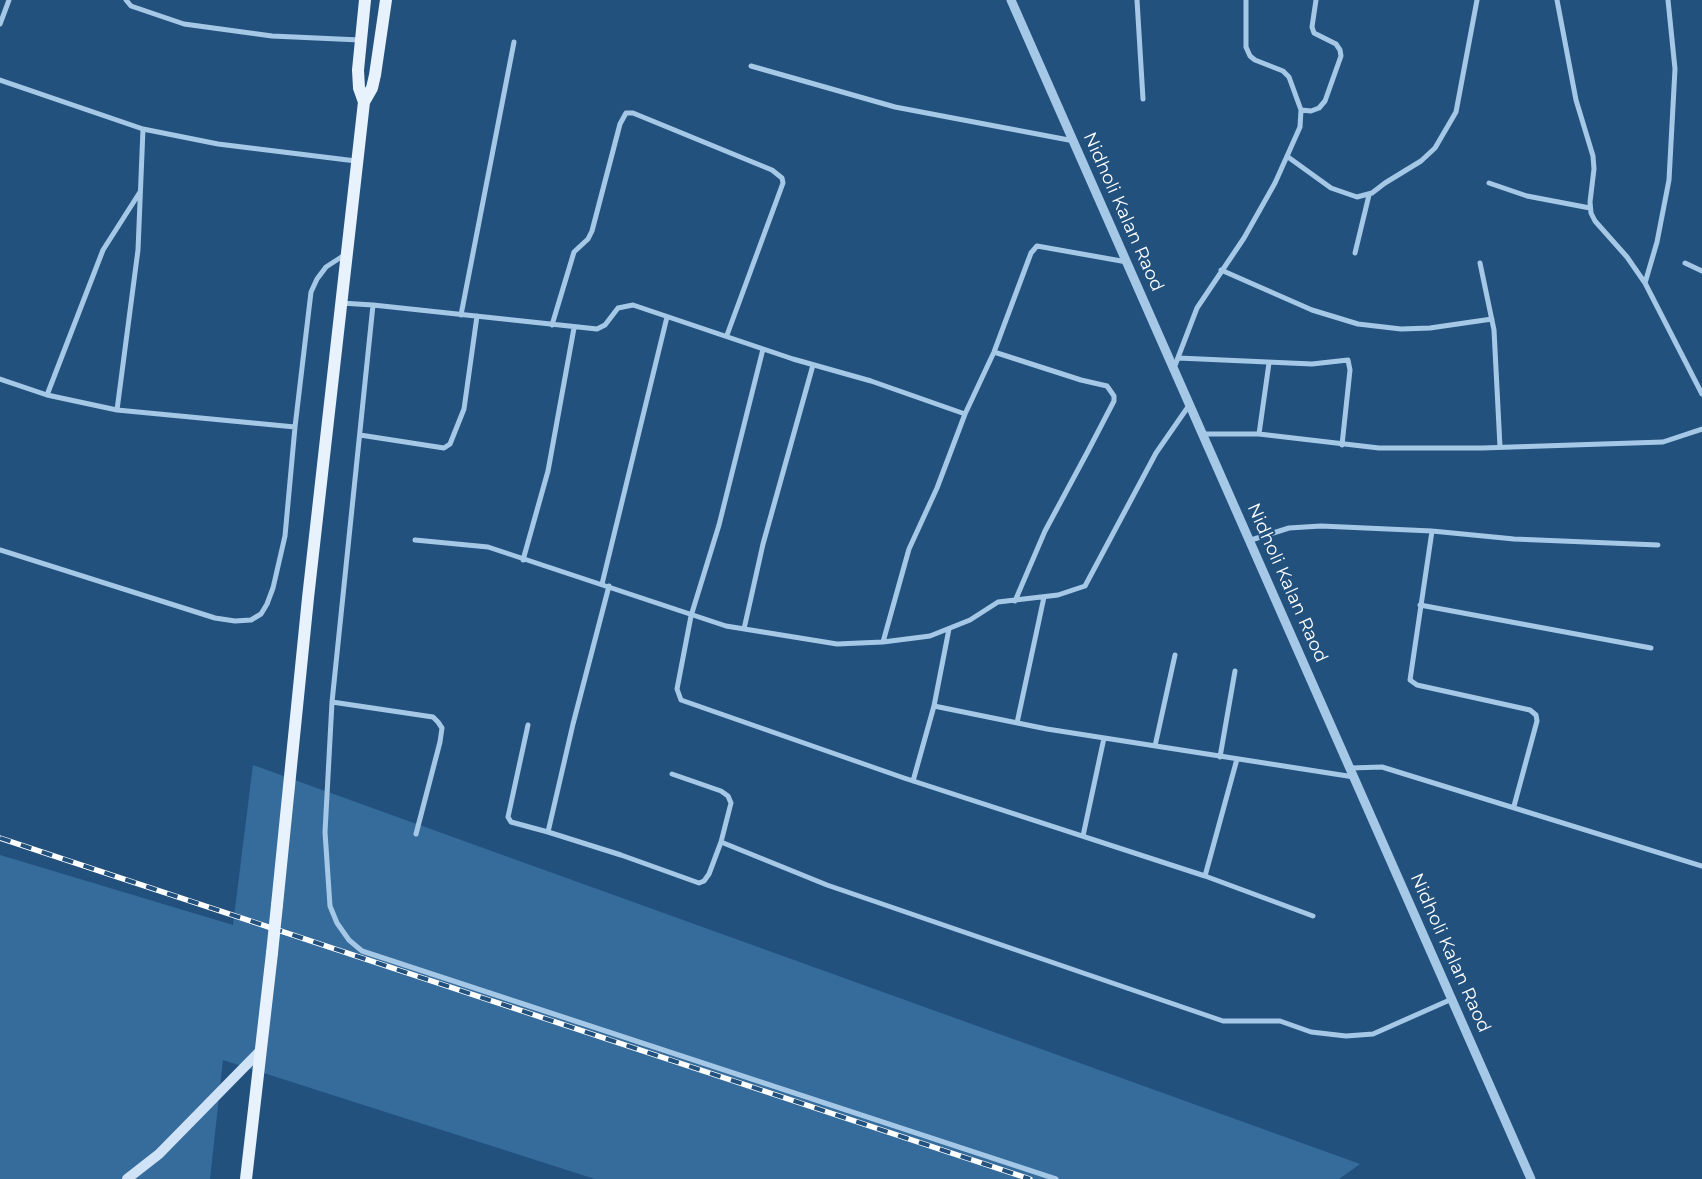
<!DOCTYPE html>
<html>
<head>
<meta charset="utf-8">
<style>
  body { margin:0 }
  canvas { display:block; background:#22517e }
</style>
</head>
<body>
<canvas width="1702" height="1179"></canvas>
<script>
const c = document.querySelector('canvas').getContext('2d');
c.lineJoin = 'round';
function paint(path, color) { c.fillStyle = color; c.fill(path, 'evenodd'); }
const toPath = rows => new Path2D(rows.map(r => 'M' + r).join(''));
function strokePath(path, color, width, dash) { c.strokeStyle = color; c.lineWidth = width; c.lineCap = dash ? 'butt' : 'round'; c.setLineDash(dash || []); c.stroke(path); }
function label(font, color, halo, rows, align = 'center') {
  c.font = font + ' Montserrat,sans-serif'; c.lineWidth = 4; c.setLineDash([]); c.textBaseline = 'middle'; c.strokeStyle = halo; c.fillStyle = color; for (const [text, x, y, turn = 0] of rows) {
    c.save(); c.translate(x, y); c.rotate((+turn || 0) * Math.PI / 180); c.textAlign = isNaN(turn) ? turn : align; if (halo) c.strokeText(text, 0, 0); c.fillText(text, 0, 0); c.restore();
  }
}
paint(toPath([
  [253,765,1360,1164,1339,1179,595,1179,223,1060,210,1179,0,1179,0,855,233,925]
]), '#356c9c');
strokePath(toPath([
  [126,0,131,6,184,24,272,36,360,40],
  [1137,0,1143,99],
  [1557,0,1576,100,1593,156,1594,169,1590,202,1591,213,1595,221,1627,257,1645,283,1702,394],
  [0,24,9,0],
  [751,66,895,107,1074,141],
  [0,80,143,129,218,144,356,161],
  [1301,110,1311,111,1319,108,1325,101,1341,56,1340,50,1336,44,1314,33,1312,27,1316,0],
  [1288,157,1331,188,1357,197,1372,193,1385,183,1421,161,1435,148,1456,112,1477,0],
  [1489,183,1527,196,1590,208],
  [1355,253,1369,195],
  [1480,263,1494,330,1500,447],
  [1685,263,1702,271],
  [1221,270,1312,310,1358,324,1401,329,1430,328,1492,319],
  [1645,283,1657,242,1669,180,1675,69,1668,0],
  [341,303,373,305,332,702,325,832,330,906,337,923,349,940,362,951,1056,1179],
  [373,305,597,329,605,325,618,308,633,305,793,359,871,381,965,414,994,352,1031,253,1037,246,1127,262],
  [461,315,514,42],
  [552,325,574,252,588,239,592,231,620,124,626,113,633,113,772,170,782,178,783,183,727,335],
  [763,349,719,525,691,616,677,689,681,700,904,778,1205,876,1237,759],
  [994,352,1081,380,1107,386,1114,396,1114,401,1088,451,1045,531,1015,601],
  [1178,358,1312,364,1348,360,1350,370,1342,445],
  [1174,368,1197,308,1244,238,1275,183,1300,127,1301,110,1289,77,1283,71,1255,60,1250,56,1246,47,1246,0],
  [0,379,47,395,117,410,295,427,311,292,317,279,326,267,346,254],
  [47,395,103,250,140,192],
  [117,410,138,250,143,129],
  [1204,434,1259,434,1379,448,1482,448,1663,442,1702,429],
  [1259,434,1269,363],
  [360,435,444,448,450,444,464,409,477,316],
  [1432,531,1410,680,1417,685,1530,710,1536,715,1537,721,1514,806],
  [415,540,488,547,726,626,837,644,883,642,909,549,937,488,965,414],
  [1251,540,1289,528,1321,526,1432,531,1514,539,1658,545],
  [0,550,215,618,235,621,251,620,261,614,267,604,273,588,285,536,295,427],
  [523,560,548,471,574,328],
  [602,584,667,317],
  [609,586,573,724,548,832,621,855,699,883,704,881,709,874,721,842,827,885,1223,1021,1280,1021,1311,1032,1346,1036,1373,1034,1452,999],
  [1420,605,1651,648],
  [744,629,763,544,813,365],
  [949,629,934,706,1047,729,1354,777],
  [883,642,930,636,970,620,998,602,1058,595,1085,586,1156,453,1190,404],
  [332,702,433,717,438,722,442,728,440,742,416,834],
  [1017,723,1044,597],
  [528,725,508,817,511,822,548,832],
  [1155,746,1175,655],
  [1220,757,1235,671],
  [1351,768,1382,767,1702,866],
  [672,774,721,791,728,796,731,803,721,842],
  [913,781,934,706],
  [1083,836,1104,738],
  [1205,876,1313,916]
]), '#a6c8e7', 5);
strokePath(toPath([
  [1011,0,1531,1179]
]), '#a6c8e7', 9);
strokePath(toPath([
  [127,1179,159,1154,261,1050]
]), '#d0e3f6', 10);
strokePath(toPath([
  [364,102,359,88,358,70,365,0],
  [277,905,308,598,364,102,372,88,375,75,386,0],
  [246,1179,272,953]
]), '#e8f2fd', 12);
const rail = toPath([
  [0,838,1030,1179]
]);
strokePath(rail, '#fff', 5.5);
strokePath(rail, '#22517e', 4, [11]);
strokePath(toPath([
  [272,953,277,905]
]), '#e8f2fd', 12);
label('18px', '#fff', '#22517e', [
  ["Nidholi Kalan Raod",1123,212,66],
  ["Nidholi Kalan Raod",1287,583,66],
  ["Nidholi Kalan Raod",1450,953,66]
]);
</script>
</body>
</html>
